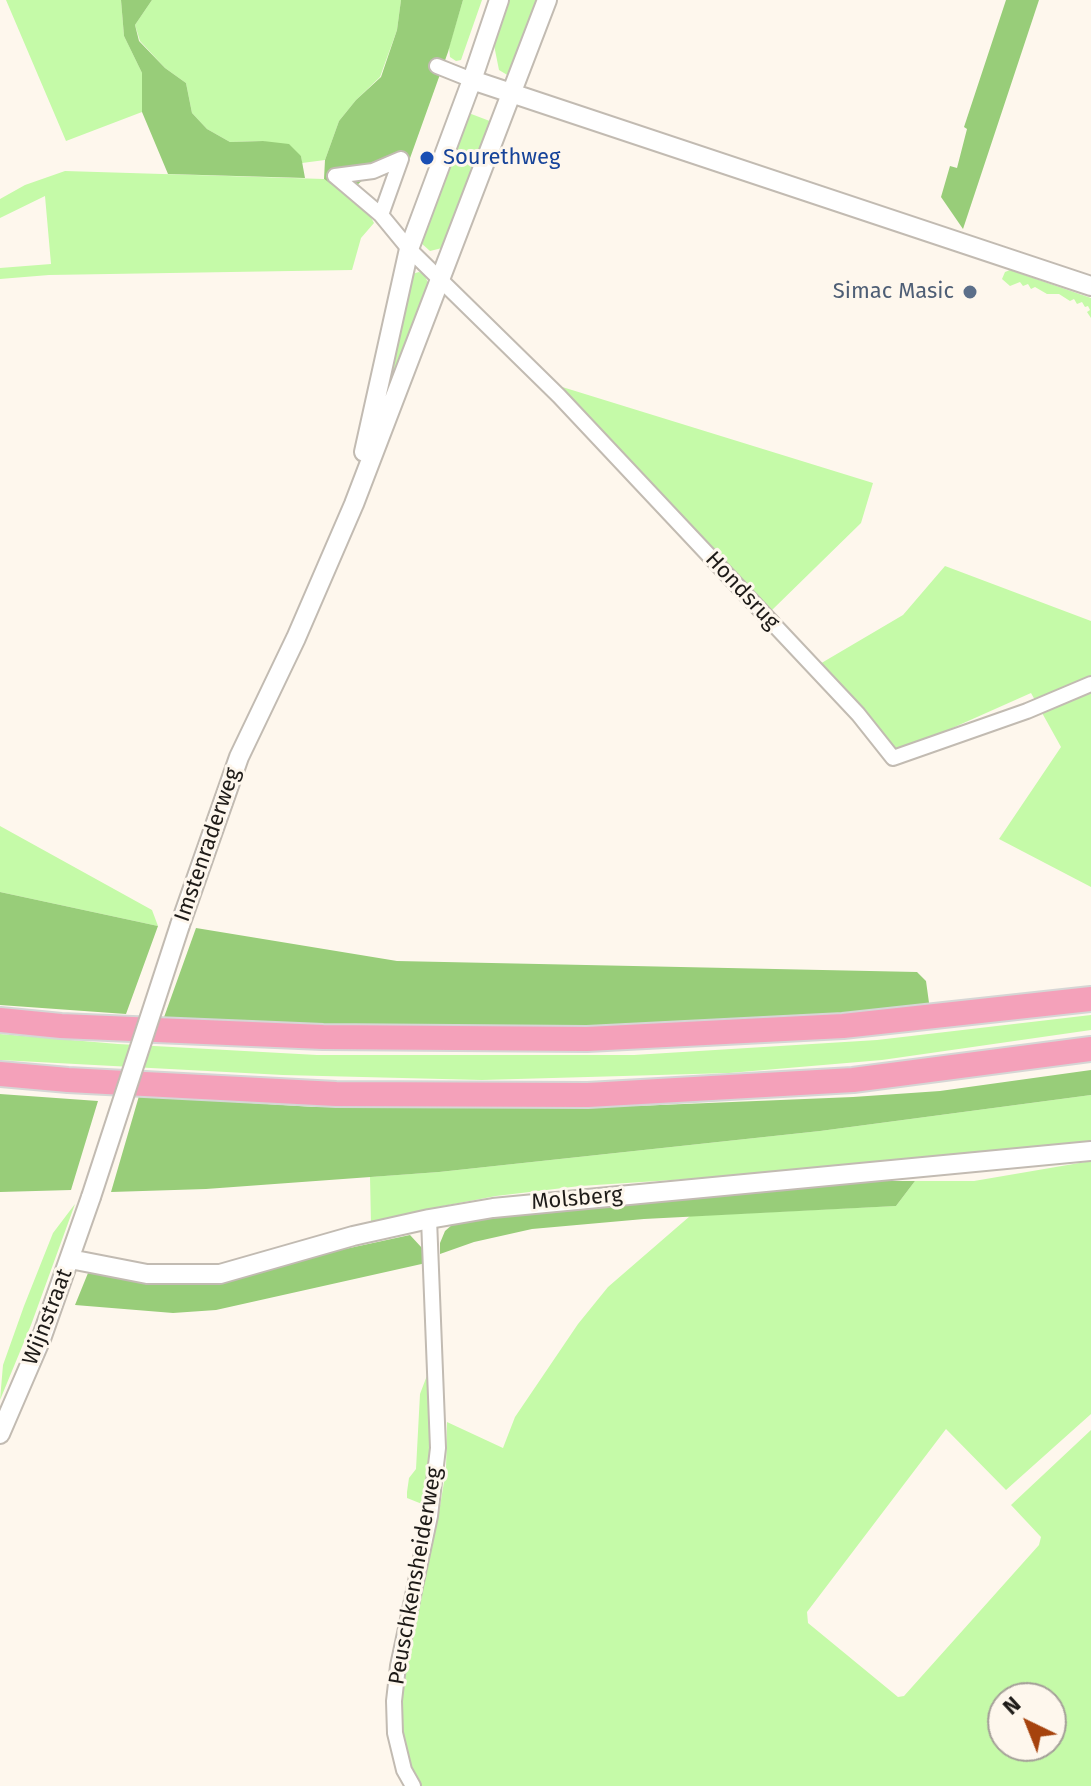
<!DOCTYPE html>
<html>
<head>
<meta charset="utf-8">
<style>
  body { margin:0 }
  #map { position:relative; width:1091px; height:1786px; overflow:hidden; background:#fef7ed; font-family:"Fira Sans",sans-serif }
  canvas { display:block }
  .north { position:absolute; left:987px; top:1682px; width:80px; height:80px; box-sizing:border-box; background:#fef7ed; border:2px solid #a49f98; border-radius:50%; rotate:317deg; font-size:22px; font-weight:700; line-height:32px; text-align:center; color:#1e1b18 }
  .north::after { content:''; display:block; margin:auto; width:28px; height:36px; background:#a6430d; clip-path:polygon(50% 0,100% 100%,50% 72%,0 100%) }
</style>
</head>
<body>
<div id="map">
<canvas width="1091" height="1786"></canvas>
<div class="north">N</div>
</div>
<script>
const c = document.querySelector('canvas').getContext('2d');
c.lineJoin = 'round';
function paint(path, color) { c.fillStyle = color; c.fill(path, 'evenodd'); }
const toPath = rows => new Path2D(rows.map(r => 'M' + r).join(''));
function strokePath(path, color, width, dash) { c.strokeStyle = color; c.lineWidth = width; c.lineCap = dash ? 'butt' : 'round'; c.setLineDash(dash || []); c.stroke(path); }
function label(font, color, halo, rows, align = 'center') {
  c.font = font + ' "Fira Sans",sans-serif'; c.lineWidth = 6; c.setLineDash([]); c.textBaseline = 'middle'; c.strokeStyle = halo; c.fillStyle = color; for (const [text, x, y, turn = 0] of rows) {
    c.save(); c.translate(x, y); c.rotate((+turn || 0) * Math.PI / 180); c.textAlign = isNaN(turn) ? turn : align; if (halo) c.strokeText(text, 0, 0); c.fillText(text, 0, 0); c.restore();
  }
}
paint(toPath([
  [6,0,121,0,124,36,142,73,142,112,66,141],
  [152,0,401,0,397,30,380,77,356,100,339,121,325,160,302,163,301,156,263,141,230,142,207,129,192,113,186,83,165,68,140,41,135,25],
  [463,0,482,0,461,60,456,61,450,57,449,47],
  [508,0,543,0,509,76,499,70,494,45],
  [466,112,495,123,448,240,442,248,430,251,421,243],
  [65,171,324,179,367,210,374,223,361,238,352,270,49,275,0,279,0,268,51,264,45,196,0,218,0,199,25,185],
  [1010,270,1091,298,1091,318,1087,312,1090,310,1088,306,1085,307,1082,302,1077,304,1074,299,1070,301,1059,294,1047,294,1035,287,1031,289,1028,284,1023,286,1020,282,1010,286,1002,279,1005,272],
  [419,272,424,274,429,285,388,394,385,394,412,274],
  [559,386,873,483,861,523,771,611],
  [945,566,1091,621,1091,887,999,839,1061,747,1031,693,894,754,813,668,903,615],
  [0,826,152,910,158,926,0,892],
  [1091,1015,1091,1030,882,1060,729,1073,482,1080,283,1075,0,1060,0,1034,118,1044,317,1055,634,1055,877,1040],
  [1091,1095,1091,1146,890,1166,580,1186,496,1196,438,1207,371,1224,370,1177,439,1172,820,1131],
  [1091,1161,1091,1414,1006,1490,946,1429,807,1612,808,1623,898,1697,904,1696,1039,1545,1041,1537,1011,1505,1091,1430,1091,1786,419,1786,402,1743,399,1709,402,1673,438,1518,446,1470,447,1422,503,1448,515,1417,578,1324,608,1287,690,1216,896,1206,915,1181,974,1181],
  [1003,1698,1051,1698,1051,1746,1003,1746],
  [75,1204,31,1325,0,1400,3,1365,24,1306,53,1233],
  [431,1365,434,1423,427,1506,407,1498,407,1492,409,1478,416,1469,420,1394]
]), '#c5faa8');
paint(toPath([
  [121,0,152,0,135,25,139,41,165,68,186,83,192,113,207,129,230,142,263,141,289,144,301,156,305,178,168,174,142,112,142,73,124,36],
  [401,0,463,0,448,52,409,161,385,160,346,195,324,179,325,160,339,121,356,100,381,77,397,30],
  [1006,0,1039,0,963,229,941,197,950,166,957,168,967,129,964,127],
  [0,892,158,926,126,1014,0,1005],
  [196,928,397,961,917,972,926,981,930,1010,687,1029,410,1031,163,1020],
  [1091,1070,1091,1095,820,1131,439,1172,206,1189,111,1192,139,1096,315,1107,636,1106,853,1097,940,1091],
  [0,1094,98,1101,71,1190,0,1192],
  [881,1181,915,1181,896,1206,644,1219,532,1229,474,1242,440,1254,440,1243,445,1231,461,1217,755,1189],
  [410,1235,422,1248,426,1263,216,1310,173,1313,75,1305,88,1273,139,1280,212,1283,244,1277,308,1257]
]), '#98cd79');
const street = toPath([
  [437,66,472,80],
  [335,176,381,215,409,249,559,396,858,714,893,758,1027,711,1091,684],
  [335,176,373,171,401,159],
  [381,215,401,159],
  [413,1786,404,1770,395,1733,394,1701,398,1666,430,1516,438,1448,429,1219]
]);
const secondary = toPath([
  [472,80,1091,286],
  [364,452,409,249,472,80,499,0],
  [180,925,239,757,296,638,354,504,547,0],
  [70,1259,147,1274,220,1274,353,1236,429,1219,493,1208,1091,1151],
  [0,1434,41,1339,91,1197]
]);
const highway = toPath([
  [0,1020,61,1026,323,1037,587,1039,843,1026,1091,999],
  [0,1074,68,1080,336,1094,588,1095,853,1080,1091,1049]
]);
strokePath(street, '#c2bbb2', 18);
strokePath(secondary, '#c2bbb2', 22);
strokePath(highway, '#d6d6d5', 28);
strokePath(street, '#fff', 14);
strokePath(secondary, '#fff', 18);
strokePath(highway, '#f4a1ba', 24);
const secondaryBridge = toPath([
  [91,1197,180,925]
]);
strokePath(secondaryBridge, '#c2bbb2', 22, []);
strokePath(secondaryBridge, '#fff', 18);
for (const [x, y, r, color] of [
  [427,158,8,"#1a4fb4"],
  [970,292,8,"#5c6f8a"]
]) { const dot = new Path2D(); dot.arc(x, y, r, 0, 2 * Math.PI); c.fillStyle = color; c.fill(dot); strokePath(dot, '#fef7ed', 3); }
label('22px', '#164399', '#fef7ed', [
  ["Sourethweg",443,158]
], 'left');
label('22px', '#4e5e75', '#fef7ed', [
  ["Simac Masic",954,292]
], 'right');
label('22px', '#1e1b18', '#fef7ed', [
  ["Hondsrug",742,591,47],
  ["Imstenraderweg",208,845,-71],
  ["Molsberg",577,1199,-5],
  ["Wijnstraat",48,1317,-69],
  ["Peuschkensheiderweg",416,1576,-80]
]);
</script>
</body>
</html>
